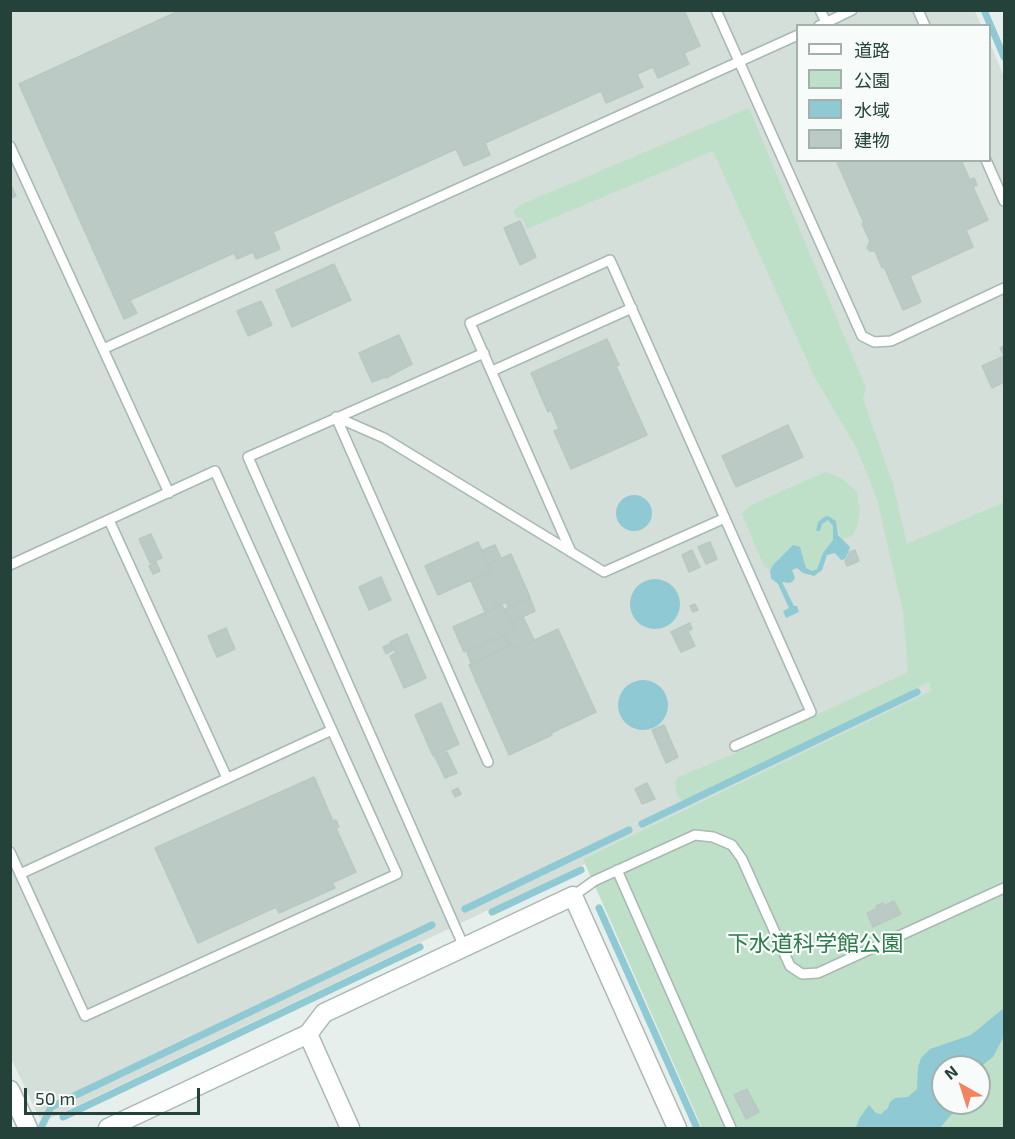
<!DOCTYPE html>
<html>
<head>
<meta charset="utf-8">
<style>
  body { margin:0 }
  #map { position:relative; width:1015px; height:1139px; overflow:hidden; background:#e6efeb; font-family:"Exo 2","Noto Sans JP",sans-serif }
  canvas { display:block }
  .frame { position:absolute; inset:0; border:12px solid #24423a; pointer-events:none }
  .legend { position:absolute; left:796px; top:24px; width:195px; height:138px; box-sizing:border-box; background:#f7fbf9; border:2px solid #a3b1ad; margin:0; padding:8px 10px; list-style:none; font-size:18px; color:#24423a }
  .legend li { display:flex; align-items:center; gap:12px; height:30px }
  .legend b { width:30px; border:2px solid #a3b1ad }
  .north { position:absolute; left:931px; top:1055px; width:60px; height:60px; box-sizing:border-box; background:#f7fbf9; border:2px solid #a3b1ad; border-radius:50%; rotate:321deg; font-size:16px; font-weight:700; line-height:24px; text-align:center; color:#24423a }
  .north::after { content:''; display:block; margin:auto; width:21px; height:27px; background:#f4845f; clip-path:polygon(50% 0,100% 100%,50% 72%,0 100%) }
  .scale { position:absolute; left:24px; top:1088px; width:176px; height:27px; box-sizing:border-box; border:3px solid #24423a; border-top:0; padding-left:8px; font-size:18px; line-height:21px; white-space:nowrap; color:#24423a; -webkit-text-stroke:4px #f7fbf9; paint-order:stroke }
</style>
</head>
<body>
<div id="map">
<canvas width="1015" height="1139"></canvas>
<div class="frame"></div>
<ul class="legend">
<li><b style="height:8px;background:#fff"></b>道路</li>
<li><b style="height:16px;background:#bfe0c8"></b>公園</li>
<li><b style="height:16px;background:#8ec9d4"></b>水域</li>
<li><b style="height:16px;background:#bbcac4"></b>建物</li>
</ul>
<div class="north">N</div>
<div class="scale">50 m</div>
</div>
<script>
const c = document.querySelector('canvas').getContext('2d');
c.lineJoin = 'round';
function paint(path, color) { c.fillStyle = color; c.fill(path, 'evenodd'); }
const toPath = rows => new Path2D(rows.map(r => 'M' + r).join(''));
function strokePath(path, color, width, dash) { c.strokeStyle = color; c.lineWidth = width; c.lineCap = dash ? 'butt' : 'round'; c.setLineDash(dash || []); c.stroke(path); }
function label(font, color, halo, rows, align = 'center') {
  c.font = font + ' "Exo 2","Noto Sans JP",sans-serif'; c.lineWidth = 4.5; c.setLineDash([]); c.textBaseline = 'middle'; c.strokeStyle = halo; c.fillStyle = color; for (const [text, x, y, turn = 0] of rows) {
    c.save(); c.translate(x, y); c.rotate((+turn || 0) * Math.PI / 180); c.textAlign = isNaN(turn) ? turn : align; if (halo) c.strokeText(text, 0, 0); c.fillText(text, 0, 0); c.restore();
  }
}
paint(toPath([
  [10,11,975,11,981,25,798,26,798,160,990,160,990,43,1004,77,1004,502,907,545,931,692,583,859,585,864,49,1119,39,1117,10,1056]
]), '#d4dfda');
paint(toPath([
  [749,108,866,388,863,399,893,484,907,544,1004,502,1004,1128,702,1128,583,859,931,691,929,682,682,801,677,796,675,782,678,777,736,753,908,672,903,612,877,499,856,447,814,376,713,151,527,229,522,218,516,218,514,211,520,205],
  [943,1067,979,1067,979,1103,943,1103],
  [825,472,843,479,857,492,860,512,857,527,852,536,841,539,836,522,824,517,820,531,822,524,828,520,833,526,833,540,823,553,817,569,812,572,806,568,803,562,789,548,783,557,773,565,770,571,763,564,742,514,749,506]
]), '#bfe0c8');
paint(toPath([
  '616 513a18 18 0 1 1 36 0a18 18 0 1 1-36 0Z',
  [828,516,836,521,838,535,850,547,848,553,845,559,841,560,835,553,827,555,822,570,814,576,803,573,797,568,792,570,795,578,793,581,790,583,782,582,794,606,797,606,799,612,786,618,783,611,789,608,778,584,771,578,770,571,773,565,793,545,800,547,806,568,812,571,817,569,823,553,833,540,833,526,828,520,822,524,820,531,816,531,818,522,824,517],
  '630 604a25 25 0 1 1 50 0a25 25 0 1 1-50 0Z',
  '618 705a25 25 0 1 1 50 0a25 25 0 1 1-50 0Z',
  [1004,1008,1004,1036,993,1057,979,1068,943,1067,943,1103,961,1103,940,1128,856,1128,859,1119,869,1105,876,1113,881,1114,888,1108,890,1102,895,1098,908,1097,917,1089,918,1067,921,1058,930,1049,971,1035]
]), '#8ec9d4');
strokePath(toPath([
  [984,10,1004,57],
  [642,824,917,692],
  [599,908,697,1128],
  [465,909,629,830],
  [492,912,581,870],
  [63,1117,420,947],
  [41,1128,51,1107,432,925]
]), '#8ec9d4', 7);
const building = toPath([
  [181,10,684,10,700,46,684,53,689,64,658,78,653,67,637,74,643,87,606,103,601,91,485,143,490,155,464,166,456,149,273,232,280,249,256,259,253,252,237,259,234,253,130,300,137,313,124,319,19,84,181,10],
  [836,160,961,160,970,180,974,178,977,185,973,187,988,220,966,230,973,247,910,276,921,302,903,310,884,267,882,268,875,251,870,251,867,248,870,241,862,224,864,223,836,160],
  [10,183,16,196,10,198,10,183],
  [520,221,536,257,520,265,504,228,520,221],
  [334,264,351,300,292,327,276,290,334,264],
  [261,301,272,325,248,336,237,311,261,301],
  [399,335,412,364,386,378,385,377,372,382,359,353,399,335],
  [607,339,619,365,616,366,647,435,571,469,554,431,559,429,551,410,548,412,531,373,607,339],
  [1004,346,1004,382,992,388,982,366,1004,356,1000,348,1004,346],
  [788,425,803,457,736,487,722,456,788,425],
  [151,534,162,558,150,563,139,539,151,534],
  [478,542,491,571,438,595,425,566,478,542],
  [710,542,717,559,706,564,698,547,710,542],
  [495,545,501,558,488,564,483,550,495,545],
  [692,550,700,567,689,572,682,555,692,550],
  [855,550,859,561,847,566,845,561,850,552,855,550],
  [511,554,530,597,508,607,506,602,485,612,471,581,493,572,489,564,511,554],
  [156,562,160,571,153,574,149,566,156,562],
  [381,577,391,600,369,610,359,587,381,577],
  [530,598,535,611,511,622,505,609,530,598],
  [695,604,698,610,693,612,690,606,695,604],
  [502,605,514,630,464,652,453,627,502,605],
  [523,617,534,640,516,649,513,644,509,646,505,635,515,630,512,623,523,617],
  [690,623,692,629,688,631,695,646,681,652,671,632,690,623],
  [226,628,235,649,217,657,208,636,226,628],
  [558,629,596,712,551,733,552,735,509,755,469,665,512,645,516,649,558,629],
  [407,634,426,678,404,688,390,656,396,653,390,642,407,634],
  [504,635,508,646,471,663,467,652,504,635],
  [390,644,393,650,386,654,383,647,390,644],
  [441,703,459,744,433,756,415,715,441,703],
  [664,725,678,757,666,763,652,730,664,725],
  [447,752,457,773,445,778,435,757,447,752],
  [314,777,333,821,336,820,339,827,336,828,356,872,332,883,335,888,279,913,276,907,198,943,155,848,314,777],
  [647,783,655,799,642,804,635,789,647,783],
  [458,788,461,794,455,797,452,791,458,788],
  [894,901,901,914,873,927,867,913,878,908,876,906,883,903,884,906,894,901],
  [747,1089,759,1112,746,1119,734,1095,747,1089]
]);
paint(building, '#bbcac4');
strokePath(building, '#b8c9c2', 1.5);
const lane = toPath([
  [716,10,862,336,874,342,891,341,1004,288],
  [820,10,826,22],
  [918,10,925,26],
  [819,26,852,10],
  [10,146,169,493],
  [986,160,1004,201],
  [103,349,798,35],
  [492,371,632,308],
  [336,417,384,438,604,572,725,518],
  [336,417,488,762],
  [109,520,227,778],
  [571,552,470,323,610,260,811,712,735,746],
  [10,565,215,471,397,874,85,1016,10,852],
  [617,870,731,1128],
  [20,874,332,730],
  [573,896,594,881,695,835,713,837,732,845,742,859,790,966,802,974,818,973,1004,888],
  [464,947,248,457,484,353]
]);
const street = toPath([
  [308,1034,350,1128],
  [10,1090,28,1128],
  [108,1128,308,1034,324,1013,573,896,677,1128]
]);
strokePath(lane, '#a8b8b2', 12);
strokePath(street, '#a8b8b2', 21);
strokePath(lane, '#fff', 9);
strokePath(street, '#fff', 18);
label('22px', '#2d7a4b', '#f7fbf9', [
  ["下水道科学館公園",815,944]
]);
</script>
</body>
</html>
